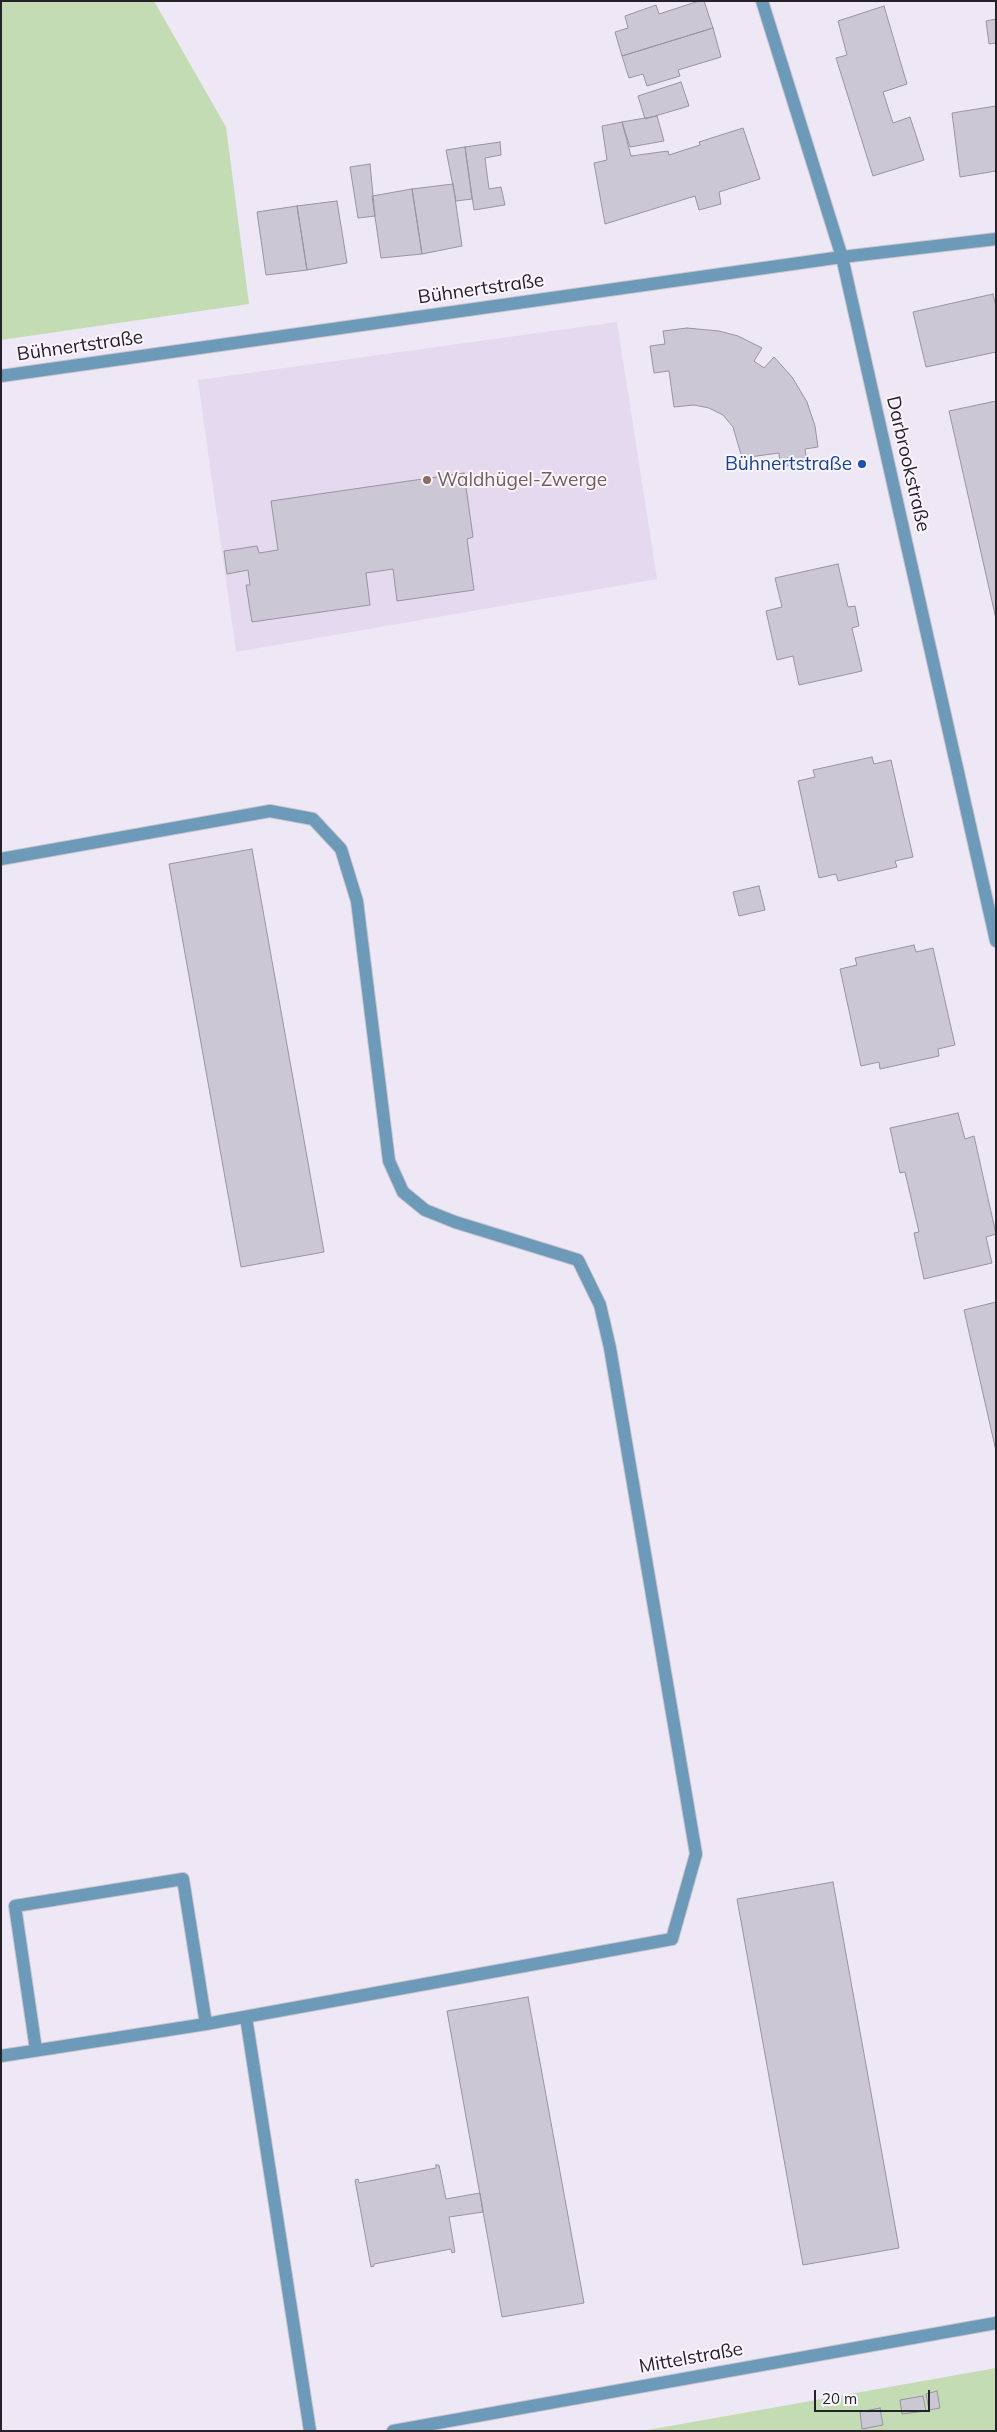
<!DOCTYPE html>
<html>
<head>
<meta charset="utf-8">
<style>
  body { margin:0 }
  #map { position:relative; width:997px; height:2432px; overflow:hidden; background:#eee7f5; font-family:Mulish,sans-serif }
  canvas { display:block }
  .frame { position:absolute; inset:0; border:2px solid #262328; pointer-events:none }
  .scale { position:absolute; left:814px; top:2390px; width:116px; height:22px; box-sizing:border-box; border:2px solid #262328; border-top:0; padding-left:6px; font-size:15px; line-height:18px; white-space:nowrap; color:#262328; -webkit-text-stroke:4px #faf5fe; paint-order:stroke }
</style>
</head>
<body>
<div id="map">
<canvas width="997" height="2432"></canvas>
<div class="frame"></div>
<div class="scale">20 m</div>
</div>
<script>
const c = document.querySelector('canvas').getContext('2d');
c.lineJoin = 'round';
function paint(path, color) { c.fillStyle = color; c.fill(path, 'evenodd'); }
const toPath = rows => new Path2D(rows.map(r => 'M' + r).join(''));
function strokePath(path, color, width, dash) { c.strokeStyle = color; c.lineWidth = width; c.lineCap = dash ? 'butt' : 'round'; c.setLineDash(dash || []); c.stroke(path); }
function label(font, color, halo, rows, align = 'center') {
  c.font = font + ' Mulish,sans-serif'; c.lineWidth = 4; c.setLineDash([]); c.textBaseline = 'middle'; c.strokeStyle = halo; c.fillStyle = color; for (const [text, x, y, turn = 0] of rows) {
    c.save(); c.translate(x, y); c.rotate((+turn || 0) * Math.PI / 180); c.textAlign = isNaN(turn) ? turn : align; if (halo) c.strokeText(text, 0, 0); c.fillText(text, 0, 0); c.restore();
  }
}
paint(toPath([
  [617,322,657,579,236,652,198,380]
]), '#e4d9ee');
paint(toPath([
  [1,1,154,1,226,127,249,304,1,340],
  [996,2368,996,2431,642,2431]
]), '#c3dcb4');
const building = toPath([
  [699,1,704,1,713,28,622,56,615,32,628,28,625,16,656,5,659,14,699,1],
  [884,6,907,84,883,92,893,123,910,117,924,160,873,176,836,58,847,55,838,21,884,6],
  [996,19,996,43,989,44,986,21,996,19],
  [713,28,721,57,678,70,680,76,647,86,643,74,629,78,622,56,713,28],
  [681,82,689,106,645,119,638,96,681,82],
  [996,106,996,171,960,177,952,113,996,106],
  [657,116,664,141,630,147,622,122,657,116],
  [622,122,631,156,668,151,669,155,700,145,699,142,743,128,760,179,719,192,721,204,699,210,695,196,605,224,594,163,607,160,602,126,622,122],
  [500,142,501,155,485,158,489,189,501,187,505,205,474,210,465,147,500,142],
  [465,147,472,199,456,201,446,150,465,147],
  [370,164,375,216,358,218,350,167,370,164],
  [453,184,462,246,422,254,412,189,453,184],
  [412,189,422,254,381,258,372,196,412,189],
  [337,201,347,263,307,270,297,206,337,201],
  [297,206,307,270,266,275,257,212,297,206],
  [993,294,996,307,996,352,926,367,913,312,993,294],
  [687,328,719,331,738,336,762,348,754,361,764,368,774,357,792,377,807,402,815,426,818,447,805,449,807,463,780,467,779,453,742,458,733,427,723,415,709,408,694,405,674,407,669,371,654,373,650,346,665,344,663,331,687,328],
  [996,401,996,619,949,411,996,401],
  [464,473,473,537,467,539,474,590,397,601,393,569,366,573,370,605,252,622,246,585,250,585,248,570,227,574,224,551,257,546,259,553,278,550,271,501,464,473],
  [838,564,848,607,855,606,859,626,852,628,862,671,799,685,793,656,777,660,766,611,782,607,775,578,838,564],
  [872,757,874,764,891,760,913,857,895,861,897,867,838,881,836,874,819,878,798,781,815,777,813,770,872,757],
  [252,849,324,1252,241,1267,169,864,252,849],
  [759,886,765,910,739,916,733,892,759,886],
  [914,945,916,952,933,948,955,1045,938,1049,939,1056,880,1069,879,1062,861,1066,840,969,857,965,855,958,914,945],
  [958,1113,965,1139,974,1136,996,1234,986,1237,992,1263,924,1279,914,1233,919,1232,905,1172,900,1173,890,1128,958,1113],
  [996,1302,996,1451,964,1310,996,1302],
  [833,1882,899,2248,803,2265,737,1899,833,1882],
  [528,1997,584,2303,502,2317,447,2011,528,1997],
  [436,2165,439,2165,446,2199,480,2193,483,2212,449,2217,455,2252,452,2253,451,2249,374,2264,374,2266,371,2267,355,2180,358,2179,359,2183,436,2168,436,2165],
  [937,2391,940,2408,929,2410,926,2394,937,2391],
  [923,2396,926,2411,902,2414,900,2400,923,2396],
  [880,2408,883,2425,862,2429,860,2412,880,2408]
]);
paint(building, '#ccc7d5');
strokePath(building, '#9994a1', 1);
const service = toPath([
  [1,859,270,811,313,819,341,849,357,901,389,1161,403,1192,425,1210,455,1222,578,1260,600,1305,610,1348,696,1854,672,1939,206,2024],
  [246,2017,310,2431],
  [1,2056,206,2024,183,1879,15,1906,36,2050]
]);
const minor = toPath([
  [762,1,842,257,996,941],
  [1,376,842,257,996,239],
  [393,2431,996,2323]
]);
strokePath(service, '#cac4d0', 14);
strokePath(minor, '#cac4d0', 14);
strokePath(service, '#6c9ab8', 12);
strokePath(minor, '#6c9ab8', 12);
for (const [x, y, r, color] of [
  [862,464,5,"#1a4fb4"],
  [427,480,5,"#8d6e63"]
]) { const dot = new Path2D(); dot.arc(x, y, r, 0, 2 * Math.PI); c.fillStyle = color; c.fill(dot); strokePath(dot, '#faf5fe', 2); }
label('19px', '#262328', '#faf5fe', [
  ["Bühnertstraße",481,289,-8],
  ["Bühnertstraße",80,346,-8],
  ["Darbrookstraße",908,464,77],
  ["Mittelstraße",691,2358,-10]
]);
label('19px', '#164399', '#faf5fe', [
  ["Bühnertstraße",852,464]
], 'right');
label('19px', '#785e54', '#faf5fe', [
  ["Waldhügel-Zwerge",437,480]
], 'left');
</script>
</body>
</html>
